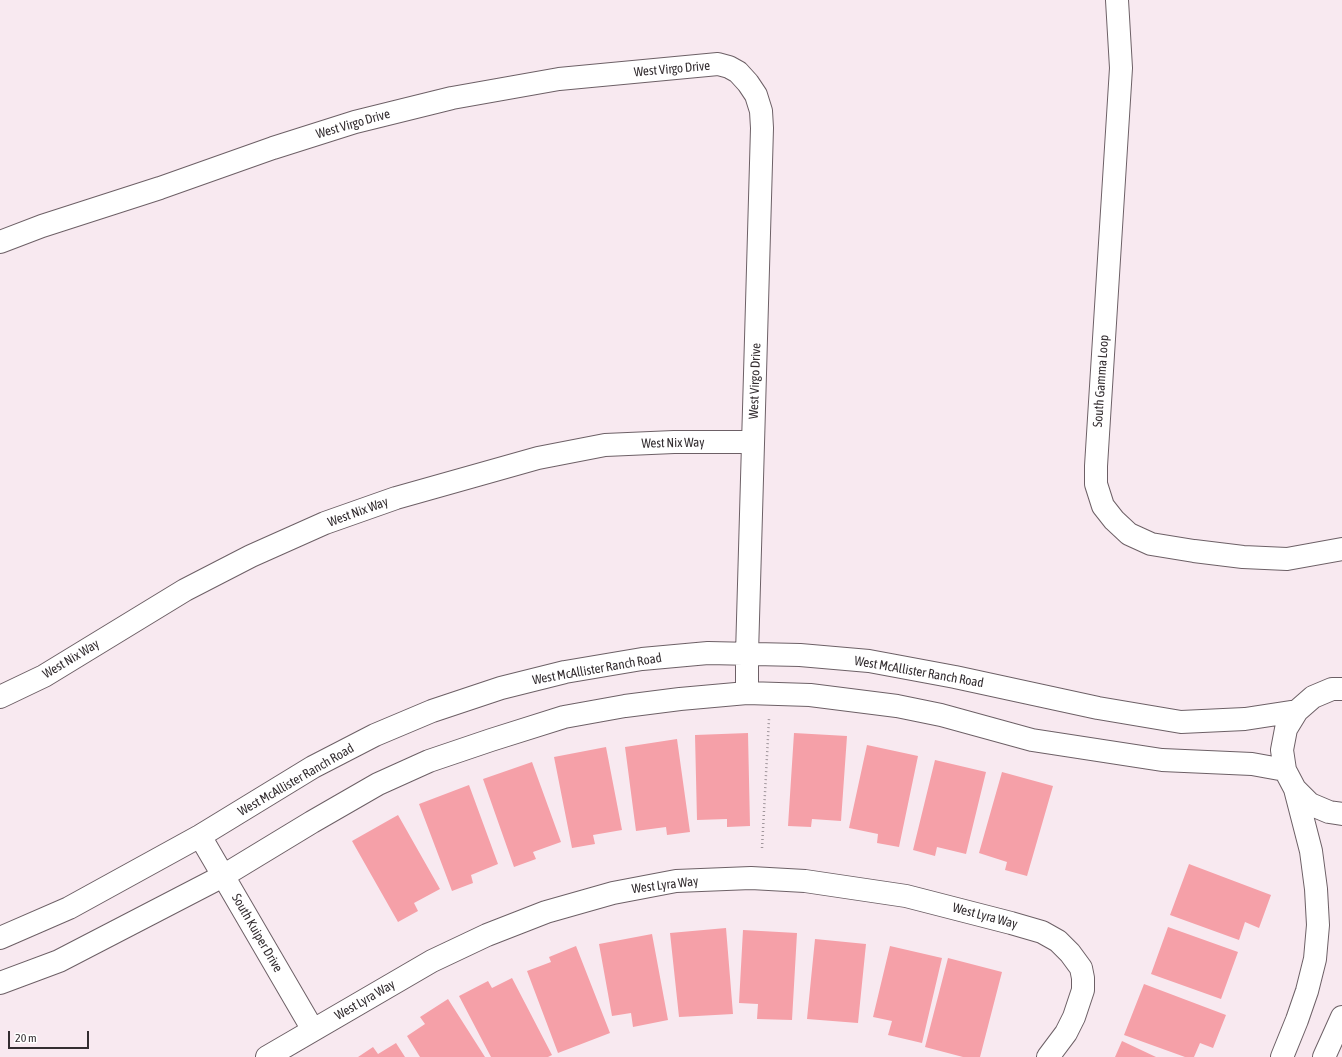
<!DOCTYPE html>
<html>
<head>
<meta charset="utf-8">
<style>
  body { margin:0 }
  #map { position:relative; width:1342px; height:1057px; overflow:hidden; background:#f8e9f0; font-family:"Asap Condensed",sans-serif }
  canvas { display:block }
  .scale { position:absolute; left:8px; top:1031px; width:81px; height:18px; box-sizing:border-box; border:2px solid #332d30; border-top:0; padding-left:5px; font-size:12px; line-height:14px; white-space:nowrap; color:#332d30; -webkit-text-stroke:3px #fff; paint-order:stroke }
</style>
</head>
<body>
<div id="map">
<canvas width="1342" height="1057"></canvas>
<div class="scale">20 m</div>
</div>
<script>
const c = document.querySelector('canvas').getContext('2d');
c.lineJoin = 'round';
function paint(path, color) { c.fillStyle = color; c.fill(path, 'evenodd'); }
const toPath = rows => new Path2D(rows.map(r => 'M' + r).join(''));
function strokePath(path, color, width, dash) { c.strokeStyle = color; c.lineWidth = width; c.lineCap = dash ? 'butt' : 'round'; c.setLineDash(dash || []); c.stroke(path); }
function label(font, color, halo, rows, align = 'center') {
  c.font = font + ' "Asap Condensed",sans-serif'; c.lineWidth = 4; c.setLineDash([]); c.textBaseline = 'middle'; c.strokeStyle = halo; c.fillStyle = color; for (const [text, x, y, turn = 0] of rows) {
    c.save(); c.translate(x, y); c.rotate((+turn || 0) * Math.PI / 180); c.textAlign = isNaN(turn) ? turn : align; if (halo) c.strokeText(text, 0, 0); c.fillText(text, 0, 0); c.restore();
  }
}
paint(toPath([
  [748,733,750,826,727,827,727,819,697,820,695,735],
  [794,733,847,736,841,821,812,819,811,827,788,826],
  [677,739,690,832,667,835,666,827,636,831,625,747],
  [867,745,918,756,899,847,877,843,878,834,849,828],
  [606,747,622,830,593,835,595,844,572,848,554,757],
  [935,760,986,772,966,854,937,847,935,856,913,850],
  [532,762,561,842,533,852,536,859,514,867,483,779],
  [1002,772,1053,786,1027,876,1005,870,1007,862,979,853],
  [469,785,498,864,471,875,473,883,452,891,419,804],
  [398,815,440,889,414,903,418,911,398,922,352,841],
  [1189,864,1271,895,1259,928,1245,922,1239,940,1170,915],
  [1168,927,1238,952,1221,999,1151,974],
  [726,928,733,1014,679,1017,670,933],
  [743,930,797,933,792,1020,757,1019,758,1004,739,1003],
  [652,934,668,1020,633,1027,631,1013,612,1016,599,944],
  [815,939,866,944,858,1023,807,1019],
  [576,946,610,1033,558,1053,527,971,551,962,549,957],
  [890,946,942,958,922,1043,888,1035,892,1021,873,1017],
  [948,958,1002,972,980,1057,963,1057,925,1047],
  [512,978,552,1055,548,1057,491,1057,459,996,488,981,492,988],
  [1144,984,1226,1015,1213,1048,1200,1043,1194,1057,1185,1057,1124,1035],
  [448,999,485,1057,420,1057,407,1036,425,1024,420,1017],
  [1122,1041,1156,1057,1115,1057],
  [396,1043,405,1057,358,1057,373,1047,378,1054]
]), '#f5a0a8');
const minor = toPath([
  [1117,0,1121,68,1096,466,1096,484,1103,506,1114,520,1129,534,1151,544,1194,551,1243,557,1287,559,1342,549],
  [0,242,42,226,160,188,273,148,355,122,452,98,559,79,718,64,729,67,738,72,748,83,756,95,761,111,762,128,747,654,747,693],
  [1342,689,1332,689,1313,697,1297,711,1286,729,1282,750,1285,770,1295,789,1310,804,1329,812,1342,814],
  [0,697,44,676,185,590,251,556,325,523,396,498,538,458,605,445,674,442,753,442],
  [200,836,313,1030],
  [0,938,69,908,200,836,313,767,375,735,432,711,501,688,565,672,642,659,708,653,800,655,869,661,955,677,1098,708,1181,722,1245,719,1297,711],
  [0,983,59,961,223,876,312,822,378,784,429,761,491,740,564,717,625,706,680,699,747,693,810,695,897,706,941,715,1032,740,1162,760,1252,764,1285,770],
  [267,1057,432,961,487,935,546,912,613,893,676,881,751,878,805,881,906,896,1011,923,1042,932,1058,941,1070,953,1081,968,1083,978,1083,990,1074,1017,1066,1033,1048,1057],
  [1282,1057,1297,1020,1307,991,1315,959,1318,925,1316,889,1311,851,1295,789],
  [1324,1057,1342,1017]
]);
strokePath(minor, '#6d6066', 24);
strokePath(toPath([
  [762,848,769,719]
]), '#a1969c', 2.5, [1, 3]);
strokePath(minor, '#fff', 22);
label('13px', '#332d30', '#fff', [
  ["West Virgo Drive",672,69,-5],
  ["West Virgo Drive",353,124,-16],
  ["West Virgo Drive",755,381,-88],
  ["South Gamma Loop",1101,381,-86],
  ["West Nix Way",673,443,-1],
  ["West Nix Way",358,512,-20],
  ["West Nix Way",71,659,-31],
  ["West McAllister Ranch Road",597,669,-10],
  ["West McAllister Ranch Road",919,672,10],
  ["West McAllister Ranch Road",296,780,-30],
  ["West Lyra Way",665,885,-7],
  ["West Lyra Way",985,916,15],
  ["South Kuiper Drive",257,933,60],
  ["West Lyra Way",365,1000,-30]
]);
</script>
</body>
</html>
